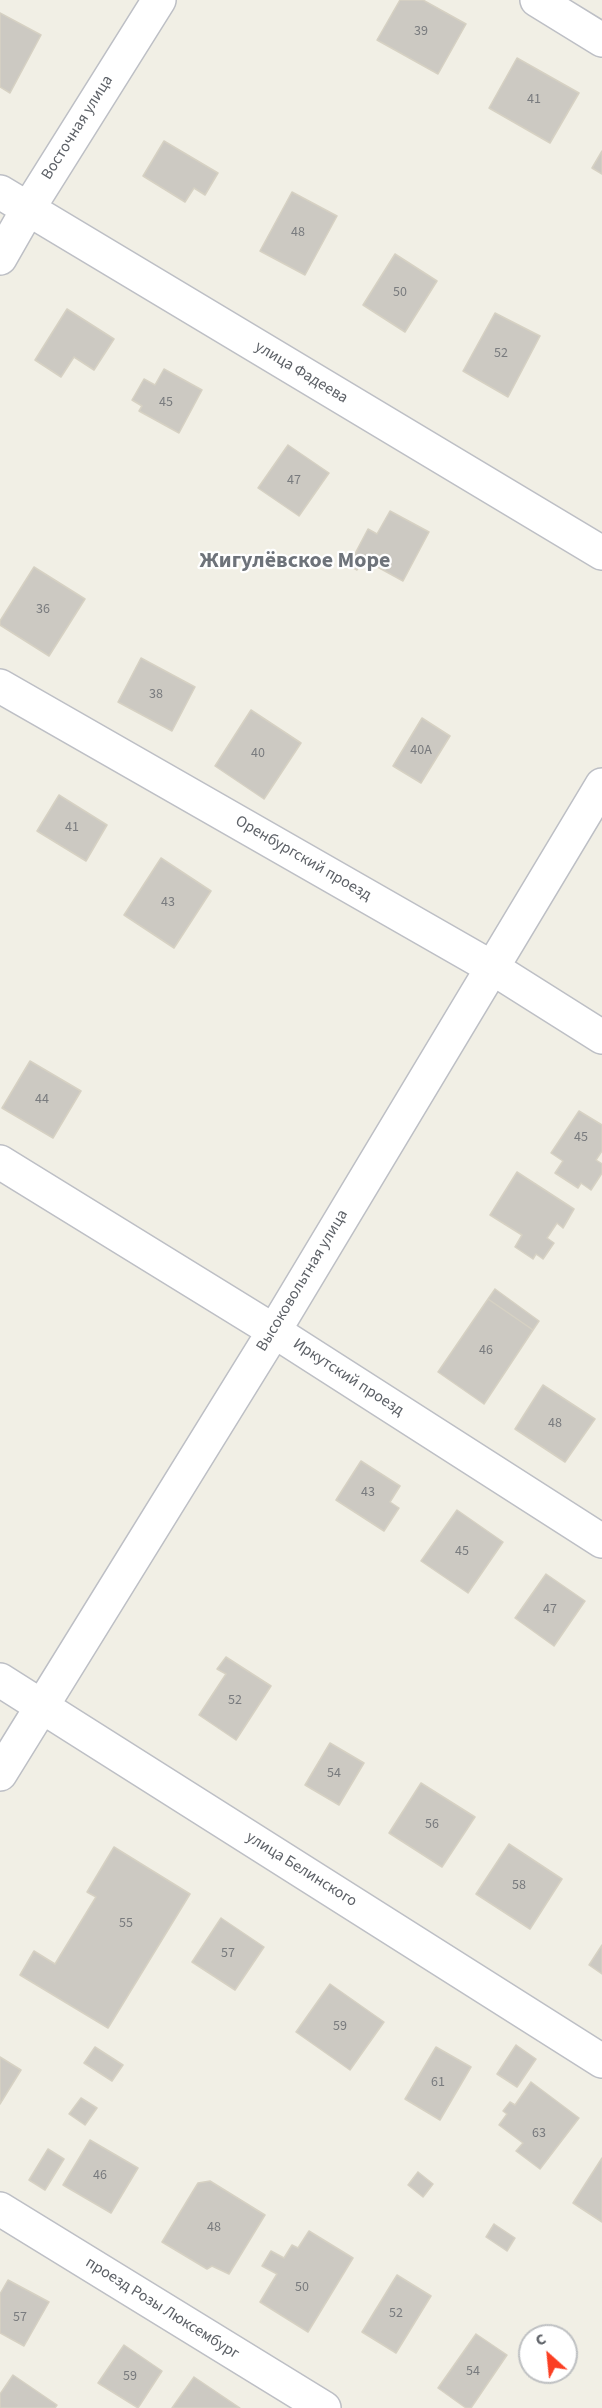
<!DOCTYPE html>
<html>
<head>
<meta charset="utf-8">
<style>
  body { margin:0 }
  #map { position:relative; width:602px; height:2408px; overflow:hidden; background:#f1efe5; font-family:"Source Sans 3",sans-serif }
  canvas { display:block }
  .north { position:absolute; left:518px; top:2324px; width:60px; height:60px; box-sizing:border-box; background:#fff; border:2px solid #bec0c2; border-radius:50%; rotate:333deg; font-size:16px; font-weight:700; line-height:24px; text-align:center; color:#5d6167 }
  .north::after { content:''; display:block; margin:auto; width:21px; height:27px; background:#fb3e22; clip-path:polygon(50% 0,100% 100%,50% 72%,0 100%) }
</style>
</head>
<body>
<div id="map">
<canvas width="602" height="2408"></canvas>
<div class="north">С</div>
</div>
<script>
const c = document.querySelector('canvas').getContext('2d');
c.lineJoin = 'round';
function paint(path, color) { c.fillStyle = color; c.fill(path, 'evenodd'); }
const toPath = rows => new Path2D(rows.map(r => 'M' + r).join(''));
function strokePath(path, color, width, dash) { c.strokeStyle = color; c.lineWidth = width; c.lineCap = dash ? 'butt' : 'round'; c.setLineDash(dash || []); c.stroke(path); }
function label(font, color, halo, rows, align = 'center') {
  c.font = font + ' "Source Sans 3",sans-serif'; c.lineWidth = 4.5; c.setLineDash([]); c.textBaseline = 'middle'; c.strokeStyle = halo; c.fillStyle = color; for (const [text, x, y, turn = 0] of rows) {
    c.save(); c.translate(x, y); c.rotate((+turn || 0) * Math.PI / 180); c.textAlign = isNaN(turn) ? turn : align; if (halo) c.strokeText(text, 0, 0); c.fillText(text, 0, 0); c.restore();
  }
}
const building = toPath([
  [400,0,423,0,466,24,438,74,377,40,400,0],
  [0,13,41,35,10,93,0,87,0,13],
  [517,58,579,93,550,143,489,108,517,58],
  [164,141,218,173,205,195,194,188,185,202,143,176,164,141],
  [602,151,602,174,592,168,602,151],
  [292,192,337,216,305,275,260,251,292,192],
  [395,254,437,281,405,332,363,305,395,254],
  [67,309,114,339,94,370,74,357,61,377,35,360,67,309],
  [495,313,540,336,508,397,463,371,495,313],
  [164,369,202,390,179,433,139,411,142,406,132,400,144,379,155,385,164,369],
  [288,445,329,473,299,516,258,488,288,445],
  [390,511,429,532,403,581,363,559,357,570,349,565,368,529,377,534,390,511],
  [34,567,85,599,49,656,0,625,0,621,34,567],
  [141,658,195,687,172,731,118,702,141,658],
  [251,710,301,743,264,799,215,766,251,710],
  [422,718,450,736,421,783,393,766,422,718],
  [59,795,107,825,86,861,37,831,59,795],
  [161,858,211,891,174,948,124,915,161,858],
  [30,1061,81,1091,53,1138,2,1108,30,1061],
  [579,1111,602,1125,602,1151,596,1160,602,1164,602,1173,591,1190,581,1183,578,1188,555,1173,563,1161,551,1153,579,1111],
  [517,1172,574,1209,563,1228,557,1223,547,1238,554,1243,543,1259,536,1254,533,1259,515,1247,522,1235,490,1215,517,1172],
  [495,1289,539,1321,533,1330,488,1299,495,1289],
  [488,1299,533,1330,484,1404,438,1372,488,1299],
  [543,1385,595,1419,565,1462,515,1429,543,1385],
  [361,1461,400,1486,390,1502,399,1508,384,1531,336,1500,361,1461],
  [457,1510,503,1542,468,1593,421,1561,457,1510],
  [546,1574,585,1601,554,1646,515,1618,546,1574],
  [226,1657,271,1686,236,1740,199,1715,226,1674,217,1669,226,1657],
  [330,1743,364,1763,339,1805,305,1785,330,1743],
  [421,1783,475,1817,442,1867,389,1833,421,1783],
  [509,1844,562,1879,530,1929,476,1894,509,1844],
  [114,1847,190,1894,108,2028,20,1975,34,1951,55,1964,96,1897,87,1892,114,1847],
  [221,1918,264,1947,235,1990,192,1962,221,1918],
  [602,1945,602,1974,589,1965,602,1945],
  [330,1984,384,2022,350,2070,296,2032,330,1984],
  [516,2045,536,2059,517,2087,497,2074,516,2045],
  [95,2047,123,2065,112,2081,84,2063,95,2047],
  [436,2047,471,2067,440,2120,405,2099,436,2047],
  [0,2057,21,2070,0,2104,0,2057],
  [531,2082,579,2118,540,2169,516,2151,523,2143,499,2125,507,2114,503,2111,510,2102,515,2105,531,2082],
  [81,2098,97,2108,85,2125,69,2114,81,2098],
  [90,2140,138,2168,111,2213,63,2185,90,2140],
  [48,2149,64,2159,45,2190,29,2180,48,2149],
  [602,2158,602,2222,573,2203,602,2158],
  [418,2172,433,2184,423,2197,408,2185,418,2172],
  [210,2181,265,2215,229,2274,212,2266,207,2269,162,2242,198,2183,210,2181],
  [494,2224,515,2238,507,2251,486,2237,494,2224],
  [309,2231,353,2258,308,2332,260,2302,277,2274,262,2266,271,2251,284,2258,292,2245,298,2248,309,2231],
  [397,2275,431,2296,396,2353,362,2332,397,2275],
  [8,2280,49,2302,24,2346,0,2333,0,2294,8,2280],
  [476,2334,507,2355,471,2408,466,2408,438,2388,476,2334],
  [124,2345,162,2371,138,2408,98,2383,124,2345],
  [13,2375,57,2405,55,2408,0,2408,0,2394,13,2375],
  [194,2377,240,2408,172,2408,194,2377]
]);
paint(building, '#ccc9c2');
strokePath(building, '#d6d1c3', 1.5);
const minor = toPath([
  [537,0,602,40],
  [0,192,602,553],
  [0,258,28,209,159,0],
  [0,686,491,967,602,1037],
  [0,1162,274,1331,602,1541],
  [0,1680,602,2061],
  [0,1774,274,1331,602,785],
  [0,2209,324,2408]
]);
strokePath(minor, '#bdbfc5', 36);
strokePath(minor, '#fff', 33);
label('14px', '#797b7e', null, [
  ["39",421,32],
  ["41",534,100],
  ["48",298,233],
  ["50",400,293],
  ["52",501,354],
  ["45",166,403],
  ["47",294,481],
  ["36",43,610],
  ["38",156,695],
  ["40А",421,751],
  ["40",258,754],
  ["41",72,828],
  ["43",168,903],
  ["44",42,1100],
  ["45",581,1138],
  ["46",486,1351],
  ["48",555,1424],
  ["43",368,1493],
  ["45",462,1552],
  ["47",550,1610],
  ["52",235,1701],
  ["54",334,1774],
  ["56",432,1825],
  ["58",519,1886],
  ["55",126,1924],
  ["57",228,1954],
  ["59",340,2027],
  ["61",438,2083],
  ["63",539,2134],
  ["46",100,2176],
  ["48",214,2228],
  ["50",302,2288],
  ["52",396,2314],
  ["57",20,2318],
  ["54",473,2372],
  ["59",130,2377]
]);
label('16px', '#5d6167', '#fff', [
  ["Восточная улица",78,128,-58],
  ["улица Фадеева",301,373,31],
  ["Оренбургский проезд",303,859,30],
  ["Высоковольтная улица",303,1281,-59],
  ["Иркутский проезд",348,1378,33],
  ["улица Белинского",301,1870,32],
  ["проезд Розы Люксембург",162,2309,32]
]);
label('bold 22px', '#6e737a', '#fff', [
  ["Жигулёвское Море",295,562]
]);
</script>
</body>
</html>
